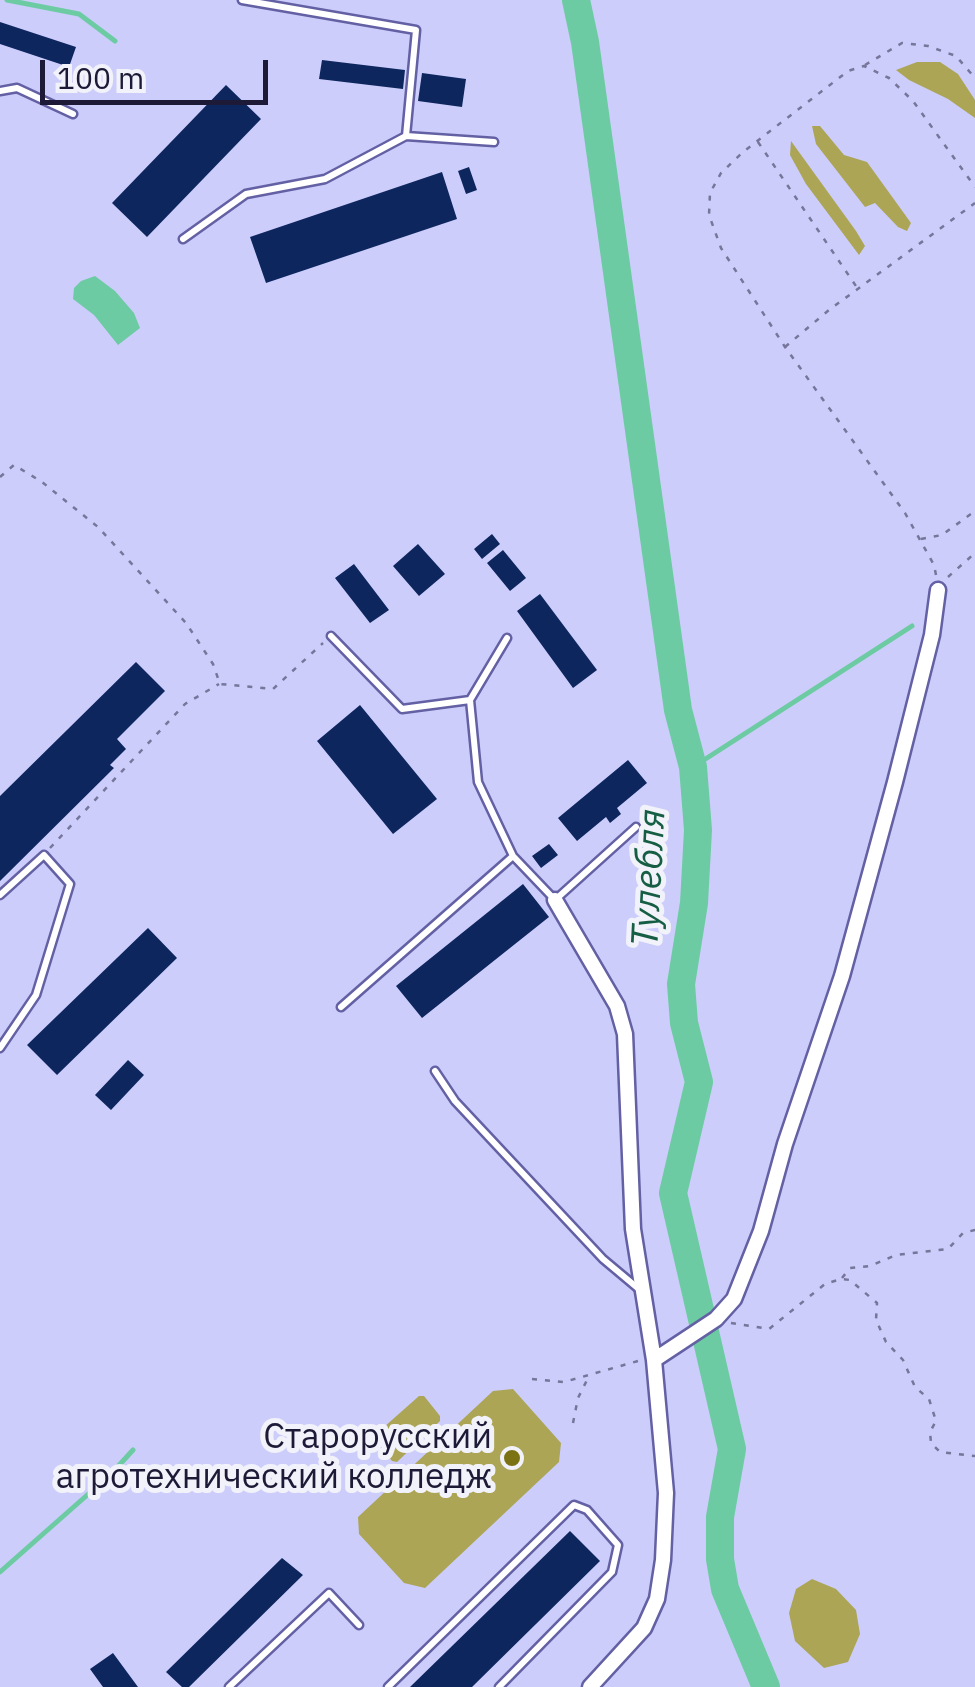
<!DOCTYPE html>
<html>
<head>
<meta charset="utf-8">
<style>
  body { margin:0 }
  #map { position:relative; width:975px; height:1687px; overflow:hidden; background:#cccdfb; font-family:"IBM Plex Sans",sans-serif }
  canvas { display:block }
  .scale { position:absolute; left:40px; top:60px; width:228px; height:45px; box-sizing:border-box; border:5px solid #1c1a36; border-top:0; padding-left:12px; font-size:30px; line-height:35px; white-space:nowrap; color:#1c1a36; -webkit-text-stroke:8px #f2f2fa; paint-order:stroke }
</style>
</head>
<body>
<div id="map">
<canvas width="975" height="1687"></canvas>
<div class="scale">100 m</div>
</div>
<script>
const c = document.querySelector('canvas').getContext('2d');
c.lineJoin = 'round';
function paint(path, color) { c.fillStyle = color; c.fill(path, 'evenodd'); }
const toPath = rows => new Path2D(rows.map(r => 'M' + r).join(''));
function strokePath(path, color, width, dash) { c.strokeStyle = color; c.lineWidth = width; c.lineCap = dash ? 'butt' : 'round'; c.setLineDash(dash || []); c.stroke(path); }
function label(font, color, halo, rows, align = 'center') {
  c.font = font + ' "IBM Plex Sans",sans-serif'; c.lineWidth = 10; c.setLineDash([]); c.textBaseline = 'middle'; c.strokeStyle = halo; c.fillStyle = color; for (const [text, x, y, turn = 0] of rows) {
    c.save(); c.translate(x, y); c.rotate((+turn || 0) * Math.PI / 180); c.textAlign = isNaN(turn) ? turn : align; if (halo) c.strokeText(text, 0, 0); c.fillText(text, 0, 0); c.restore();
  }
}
paint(toPath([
  [917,62,940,62,958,74,975,100,975,118,948,99,909,80,896,70],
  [812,126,820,126,844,155,867,162,911,223,907,231,898,227,875,203,865,207,816,144],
  [791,141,856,231,865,246,859,255,806,184,790,155],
  [513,1389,561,1443,559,1462,425,1588,404,1583,359,1534,358,1517,493,1391],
  [419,1396,424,1396,440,1416,440,1421,397,1462,392,1461,374,1439,375,1435],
  [812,1579,836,1589,856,1610,860,1634,848,1662,824,1668,795,1641,789,1613,796,1589]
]), '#aca556');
paint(toPath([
  [95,276,115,291,134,313,140,328,118,345,94,315,73,299,74,288,81,281]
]), '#6dcba3');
strokePath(toPath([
  [7,0,79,14,115,41],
  [693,767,912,626],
  [0,1572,111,1474,133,1450]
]), '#6dcba3', 5);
strokePath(toPath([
  [576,0,585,42,678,710,693,767,698,830,694,903,681,984,684,1023,699,1082,673,1193,732,1449,720,1517,720,1559,725,1589,766,1687]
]), '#6dcba3', 28);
paint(toPath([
  [0,22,76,47,69,67,0,44],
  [322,60,405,70,403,89,319,79],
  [422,73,466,79,462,107,418,101],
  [226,85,261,119,147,237,112,203],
  [469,167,477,190,466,194,458,171],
  [442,172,457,219,266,283,250,237],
  [492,534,500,544,482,559,474,549],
  [418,544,445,574,419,596,393,566],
  [503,550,526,578,510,591,487,563],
  [354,564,389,610,370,623,335,578],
  [540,594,597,670,573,688,517,611],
  [136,662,165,691,117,739,126,749,110,765,114,768,0,881,0,796],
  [360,705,437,799,393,834,317,741],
  [628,760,647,783,617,808,621,814,610,823,606,817,577,841,558,818],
  [549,844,558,855,541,868,532,856],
  [523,884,549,917,422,1018,396,986],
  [148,928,177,958,57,1075,27,1045],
  [128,1060,144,1075,111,1110,95,1095],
  [570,1531,600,1561,472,1687,410,1687],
  [282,1558,303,1575,189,1687,182,1687,166,1672],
  [113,1653,138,1687,103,1687,90,1669]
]), '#0e265e');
const service = toPath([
  [0,91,17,88,73,114],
  [406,136,494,142],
  [183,239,246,194,325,179,406,136,416,30,242,0],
  [331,636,402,709,470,700],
  [507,638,470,700,478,782,513,856,555,900,636,827],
  [0,895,44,855,70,884,36,995,0,1048],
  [341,1007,513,856],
  [435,1071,455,1101,603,1259,640,1290],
  [229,1687,329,1593,359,1625],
  [388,1687,574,1505,587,1510,618,1545,612,1572,499,1687]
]);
const minor = toPath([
  [555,900,617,1006,625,1034,633,1229,654,1360,666,1493,663,1560,657,1599,644,1628,590,1687],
  [654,1360,716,1319,734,1299,761,1231,785,1144,842,976,895,782,932,635,938,590]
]);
strokePath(service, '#6360a4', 11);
strokePath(minor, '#6360a4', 19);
strokePath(toPath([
  [865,65,902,43,928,46,956,56,975,78],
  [758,142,858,289],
  [785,347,829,310,975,203],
  [0,477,14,465,42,482,98,527,186,623,213,664,220,684,273,689,323,643],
  [921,539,942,535,975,511],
  [936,575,934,565,905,513,785,347,721,248,709,215,710,193,721,173,743,152,848,71,864,66,889,78,913,101,975,187],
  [948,577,975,553],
  [50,848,185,704,219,684],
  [842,1278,850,1268,870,1266,896,1255,948,1249,963,1233,975,1230],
  [731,1323,769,1329,825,1284,841,1279,850,1280,877,1303,876,1320,886,1342,903,1360,915,1387,929,1399,936,1421,930,1432,931,1443,940,1452,975,1456],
  [532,1379,564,1382,638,1361],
  [573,1423,578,1398,588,1378]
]), '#76759a', 2.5, [5, 8]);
strokePath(service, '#fff', 6);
strokePath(minor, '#fff', 14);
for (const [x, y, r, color] of [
  [512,1458,10,"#7b7214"]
]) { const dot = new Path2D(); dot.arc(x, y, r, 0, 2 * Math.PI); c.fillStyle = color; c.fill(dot); strokePath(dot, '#f2f2fa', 4); }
label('35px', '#1c1a36', '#f2f2fa', [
  ["Старорусский",492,1438],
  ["агротехнический колледж",492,1478]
], 'right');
label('italic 38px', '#155e44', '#f2f2fa', [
  ["Тулебля",650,878,-87]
]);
</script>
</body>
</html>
